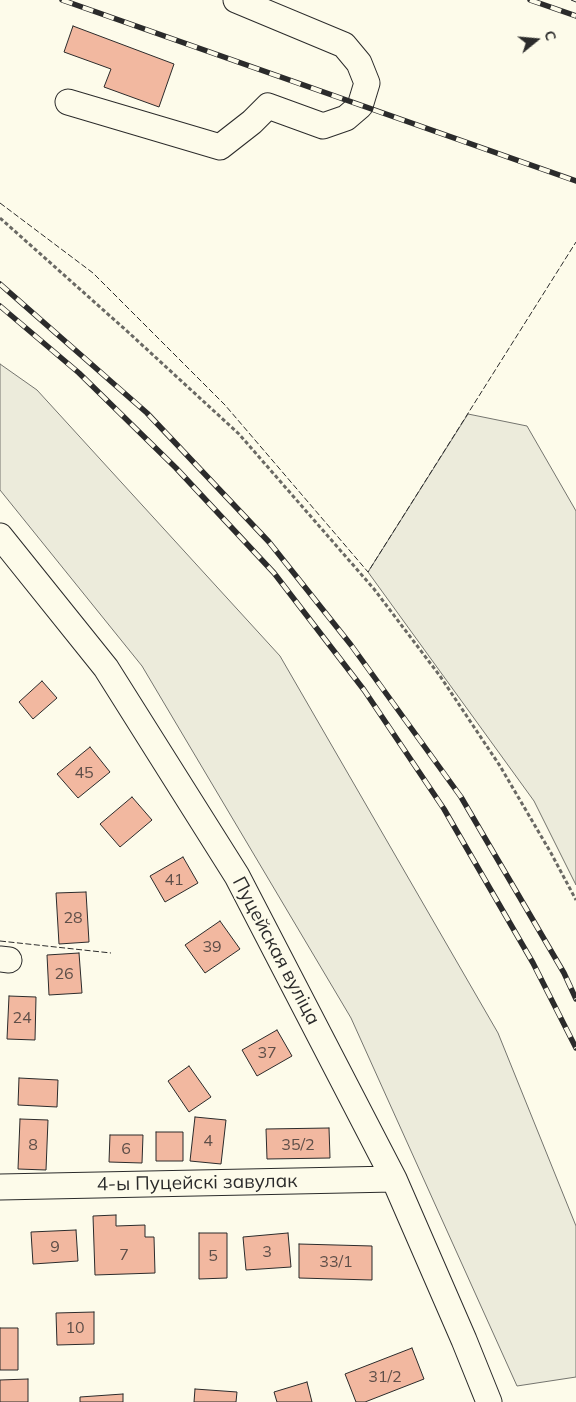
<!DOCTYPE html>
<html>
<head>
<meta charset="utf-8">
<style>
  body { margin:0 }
  #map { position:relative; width:576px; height:1402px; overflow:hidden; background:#fdfbea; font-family:Mulish,sans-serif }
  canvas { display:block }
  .north { position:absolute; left:511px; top:15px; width:50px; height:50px; -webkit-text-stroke:4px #fdfbea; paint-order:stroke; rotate:73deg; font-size:14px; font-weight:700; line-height:20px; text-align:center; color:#2b2b2b }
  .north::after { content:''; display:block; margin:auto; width:18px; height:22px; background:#2b2b2b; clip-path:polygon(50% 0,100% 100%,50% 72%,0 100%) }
</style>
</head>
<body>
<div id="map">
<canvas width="576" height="1402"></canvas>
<div class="north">С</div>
</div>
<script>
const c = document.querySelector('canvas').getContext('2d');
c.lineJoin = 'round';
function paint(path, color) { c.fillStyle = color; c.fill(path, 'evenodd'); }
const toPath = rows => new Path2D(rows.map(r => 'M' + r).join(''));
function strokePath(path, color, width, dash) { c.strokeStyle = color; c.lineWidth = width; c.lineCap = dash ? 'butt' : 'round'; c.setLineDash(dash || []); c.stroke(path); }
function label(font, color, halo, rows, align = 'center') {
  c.font = font + ' Mulish,sans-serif'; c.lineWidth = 4; c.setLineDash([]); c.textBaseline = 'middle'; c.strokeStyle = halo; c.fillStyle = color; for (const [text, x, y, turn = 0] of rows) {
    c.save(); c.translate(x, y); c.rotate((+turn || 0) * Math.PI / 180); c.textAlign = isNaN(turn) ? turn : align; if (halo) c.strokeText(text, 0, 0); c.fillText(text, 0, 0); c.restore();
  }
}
const green = toPath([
  [0,364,37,390,280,656,498,1033,576,1226,576,1377,517,1386,351,1018,142,666,0,490,0,364],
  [468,414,527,426,576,511,576,885,534,801,368,572,468,414]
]);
paint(green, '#ecebdb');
strokePath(green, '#74746e', 1);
const building = toPath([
  [73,26,174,64,159,107,104,87,111,69,64,52,73,26],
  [42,681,57,698,33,719,19,702,42,681],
  [90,747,110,772,78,798,57,774,90,747],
  [132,797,152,820,120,847,100,824,132,797],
  [183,857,198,883,165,902,150,876,183,857],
  [86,892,89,942,59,944,56,893,86,892],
  [220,921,240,949,205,973,185,945,220,921],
  [79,953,82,993,49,995,47,955,79,953],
  [9,996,36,997,35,1040,7,1039,9,996],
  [277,1030,292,1056,257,1076,242,1050,277,1030],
  [189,1066,211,1097,189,1112,168,1081,189,1066],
  [19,1078,58,1080,57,1107,18,1105,19,1078],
  [195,1117,226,1120,221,1164,190,1161,195,1117],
  [20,1119,48,1120,46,1170,18,1169,20,1119],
  [329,1128,330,1158,267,1159,266,1129,329,1128],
  [156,1132,183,1132,183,1161,156,1161,156,1132],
  [110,1135,143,1135,142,1163,109,1162,110,1135],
  [116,1215,116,1226,145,1225,145,1237,154,1237,155,1273,95,1275,93,1216,116,1215],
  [76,1230,78,1261,33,1264,31,1232,76,1230],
  [199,1233,227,1233,227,1278,199,1279,199,1233],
  [288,1233,291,1267,246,1270,243,1237,288,1233],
  [299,1244,372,1246,372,1280,299,1278,299,1244],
  [94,1312,94,1344,57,1345,56,1313,94,1312],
  [0,1328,18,1328,18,1370,0,1370,0,1328],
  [412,1348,424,1379,365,1402,356,1402,345,1374,412,1348],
  [28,1379,28,1402,0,1402,0,1380,28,1379],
  [307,1382,312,1402,277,1402,274,1392,307,1382],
  [195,1389,237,1392,236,1402,194,1402,195,1389],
  [123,1394,123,1402,80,1402,80,1397,123,1394]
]);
paint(building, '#f2b8a0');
strokePath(building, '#2b2b2b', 1);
const minor = toPath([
  [68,102,220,147,252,122,268,106,323,126,346,118,360,106,367,83,359,63,344,45,236,0],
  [0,536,106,668,237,876,394,1179,464,1340,489,1402],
  [0,959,9,960],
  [0,1187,394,1179]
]);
strokePath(minor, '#2b2b2b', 27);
strokePath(toPath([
  [0,218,128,332,239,434,374,589,440,676,500,766,551,853,576,900]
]), '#6a6964', 3, [4, 2.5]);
strokePath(minor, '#fdfbea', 25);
const rail = toPath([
  [62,0,576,181],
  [530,0,576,16],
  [0,284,147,413,269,542,351,645,461,797,564,973,576,999],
  [0,306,79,373,176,468,274,573,364,690,444,809,533,963,576,1048]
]);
strokePath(rail, '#2b2b2b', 5.5);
strokePath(rail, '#fdfbea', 4, [11]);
strokePath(toPath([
  [571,0,576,2],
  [0,203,93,273,225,405,368,572,576,242],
  [0,941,111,953]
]), '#2b2b2b', 1, [6, 2.5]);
label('16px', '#5d4e48', null, [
  ["45",84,773],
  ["41",174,880],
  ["28",73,918],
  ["39",212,947],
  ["26",64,974],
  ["24",22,1018],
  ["37",267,1053],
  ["4",208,1141],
  ["8",33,1145],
  ["35/2",298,1145],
  ["6",126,1149],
  ["9",55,1247],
  ["3",267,1252],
  ["7",124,1255],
  ["5",213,1256],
  ["33/1",336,1262],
  ["10",75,1328],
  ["31/2",385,1377]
]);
label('19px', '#2b2b2b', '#fdfbea', [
  ["Пуцейская вуліца",276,951,62],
  ["4-ы Пуцейскі завулак",197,1183,-1]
]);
</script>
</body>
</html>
